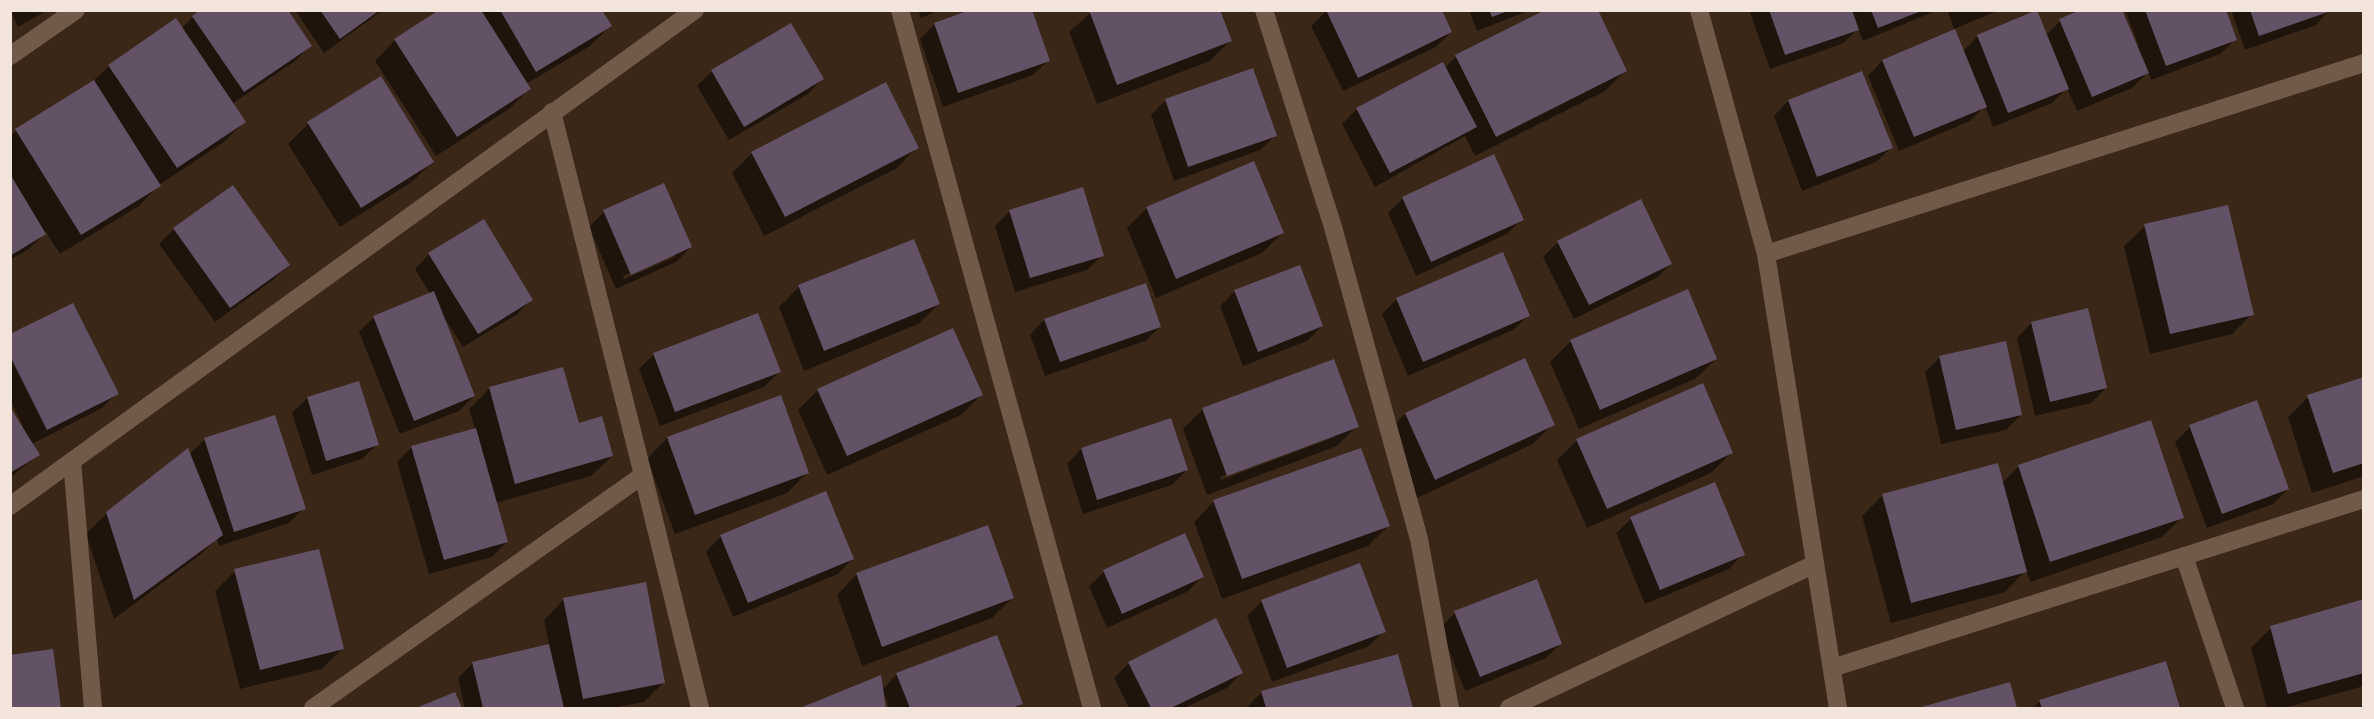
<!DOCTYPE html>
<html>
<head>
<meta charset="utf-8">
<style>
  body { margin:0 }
  #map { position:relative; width:2374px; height:719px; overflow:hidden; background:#3b2718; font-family:Commissioner,sans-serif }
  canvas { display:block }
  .frame { position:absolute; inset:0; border:12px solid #f3e5dc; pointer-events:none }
</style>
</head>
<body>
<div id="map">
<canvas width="2374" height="719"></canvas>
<div class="frame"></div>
</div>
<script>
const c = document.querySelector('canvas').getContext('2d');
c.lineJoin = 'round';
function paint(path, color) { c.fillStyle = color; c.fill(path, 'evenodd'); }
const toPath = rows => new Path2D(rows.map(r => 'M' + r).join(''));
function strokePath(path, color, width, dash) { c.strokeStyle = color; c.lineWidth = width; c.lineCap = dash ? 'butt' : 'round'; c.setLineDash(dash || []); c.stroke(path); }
paint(toPath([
  [10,10,48,10,18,27],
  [295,10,383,10,324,53],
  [442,10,600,10,610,26,590,46,526,84,529,89,509,109,436,156,375,61,395,40],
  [918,10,940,10,921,18],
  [1094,10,1230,41,1210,61,1097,104,1069,32],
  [1327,10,1451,32,1436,47,1343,91,1311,26],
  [1469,10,1531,10,1477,31],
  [1749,10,1938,10,1863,41,1858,29,1842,44,1770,69],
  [1947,10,2000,10,1954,29],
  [2125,10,2224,10,2235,40,2220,54,2151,80,2148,72,2132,88,2077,111,2067,88,2052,103,1993,127,1985,106,1970,121,1899,151,1868,76,1882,61,1962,52,1978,36,2046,35,2060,21,2136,48,2139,47],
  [2231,10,2330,10,2316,25,2245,50],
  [193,17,310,46,295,61,232,104,244,122,224,142,159,185,139,206,60,254,46,232,29,249,10,260,10,135,92,82,109,66,176,20,181,29],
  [935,24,1048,61,1033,75,943,107,920,39],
  [1456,56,1626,70,1605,91,1475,156,1465,136,1375,187,1342,124,1357,109,1443,64,1445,68],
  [712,71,822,79,808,94,729,140,697,86],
  [1861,73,1891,148,1876,162,1802,191,1774,116,1788,101],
  [380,78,432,162,412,182,340,227,288,144,308,124],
  [1166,100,1275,136,1260,150,1174,181,1151,115],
  [917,147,897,168,764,236,732,173,752,153],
  [1403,198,1522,219,1507,234,1416,276,1388,213],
  [1147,208,1282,233,1262,253,1156,298,1127,228],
  [1010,211,1102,256,1087,270,1015,292,995,226],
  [604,212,691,247,676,262,616,289,589,227],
  [675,254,675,257,624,279,623,276],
  [2145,226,2252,314,2232,334,2150,354,2124,246],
  [174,229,288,265,273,280,215,322,159,244],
  [1558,242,1671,264,1656,278,1574,319,1543,257],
  [429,254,531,300,516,315,463,347,444,317,474,396,459,411,400,434,359,332,374,317,430,294,415,269],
  [799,287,939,304,918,324,804,371,779,307],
  [1235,291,1322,326,1307,341,1243,366,1220,306],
  [1397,299,1528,316,1513,330,1408,376,1382,314],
  [1044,320,1160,327,1145,341,1045,376,1030,335],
  [2031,323,2106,388,2091,403,2035,416,2017,338],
  [10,336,117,393,102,408,32,444,38,455,10,478,10,409,21,427,23,426,10,400],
  [1571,341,1716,359,1695,379,1579,429,1550,362],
  [654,354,779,372,764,387,660,426,639,369],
  [1940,357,2021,415,2006,430,1941,444,1925,372],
  [1524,360,1553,424,1533,444,1415,499,1385,434,1405,414],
  [562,368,578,425,612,456,591,476,496,503,507,542,492,557,429,574,397,462,412,447,475,429,469,409,489,389],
  [2364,378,2364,476,2312,493,2288,417,2308,397],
  [358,382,377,445,362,459,312,475,292,413,307,398],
  [818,390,981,395,961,415,827,475,798,410],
  [780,397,808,472,787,493,675,534,647,459,667,438],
  [1203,409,1357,426,1337,446,1207,495,1183,429],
  [1335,434,1335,437,1221,480,1220,477],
  [2190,427,2288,489,2273,504,2207,528,2175,442],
  [205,439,304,508,289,523,219,546,217,538,200,555,114,619,86,534,107,513,189,455],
  [1577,440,1732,452,1711,473,1587,528,1557,460],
  [1081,449,1187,470,1172,485,1083,514,1067,464],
  [2019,466,2182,517,2162,537,2030,582,2026,570,2005,592,1891,623,1862,516,1883,495,2002,483],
  [825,493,852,559,838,574,733,617,706,552,720,537],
  [1214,501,1388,526,1368,546,1222,599,1194,522],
  [1631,519,1743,554,1729,569,1645,604,1616,533],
  [235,571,343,648,322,669,240,689,215,591],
  [1104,572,1202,577,1187,592,1107,628,1089,586],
  [857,574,1012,598,992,618,862,666,837,595],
  [564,599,664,682,644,702,612,708,465,708,458,678,473,663,549,645,544,620],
  [1262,601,1384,631,1369,646,1272,682,1247,616],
  [2364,601,2364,686,2284,708,2267,708,2251,648,2271,628],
  [1455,613,1561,644,1546,658,1465,691,1440,628],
  [52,651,60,708,10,708,10,657],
  [1397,655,1412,708,1246,708,1262,692],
  [1129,663,1241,673,1227,688,1184,708,1129,708,1114,678],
  [2165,663,2179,708,2033,708,2040,701],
  [897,674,1022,704,1017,708,889,708,884,694,885,708,804,708,880,678,882,690],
  [2009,684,2016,708,1921,708],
  [455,694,461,708,420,708]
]), '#0007');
paint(toPath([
  [200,10,288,10,312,46,244,92,192,16],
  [320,10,380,10,340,39],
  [439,10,481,10,531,89,457,137,394,39],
  [500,10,602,10,612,26,536,72],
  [970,10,1032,10,1050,61,958,93,934,23],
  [1089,10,1220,10,1232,41,1117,85],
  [1326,10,1442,10,1452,32,1358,78],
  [1489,10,1508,10,1508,11,1492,17],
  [1545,10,1598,10,1627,71,1496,137,1455,55],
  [1769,10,1852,10,1859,30,1785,55],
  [1871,10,1921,10,1921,11,1878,28],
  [2037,10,2069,89,2008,113,1977,35],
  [2080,10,2122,10,2149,73,2092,97,2059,19],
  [2145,10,2226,10,2237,40,2166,66],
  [2250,10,2331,10,2331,11,2259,36],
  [176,18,246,122,177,168,108,65],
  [791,23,824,79,744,127,711,70],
  [1955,29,1987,107,1914,137,1882,60],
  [1443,62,1477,127,1390,173,1356,108],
  [1253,68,1277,136,1188,167,1165,99],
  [1862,71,1893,148,1817,177,1788,100],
  [381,76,434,162,361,208,307,122],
  [94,80,161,186,81,235,15,129],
  [886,82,919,148,785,217,751,152],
  [1494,154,1524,220,1431,262,1402,197],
  [1254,161,1284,233,1176,279,1146,207],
  [10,174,46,234,10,256],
  [664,183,692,247,631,275,603,210],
  [233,185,290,265,230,308,173,228],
  [1083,187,1104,256,1030,278,1009,210],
  [1641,199,1672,264,1589,305,1557,241],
  [2228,205,2254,315,2170,334,2144,224],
  [484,219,533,300,478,334,428,253],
  [914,239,940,304,824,351,798,285],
  [1503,252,1530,316,1423,362,1396,298],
  [1300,265,1323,326,1258,352,1234,290],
  [1146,283,1161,327,1060,362,1044,319],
  [1688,289,1717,359,1600,410,1570,340],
  [434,291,475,396,414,421,373,316],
  [73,303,119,394,47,430,10,356,10,334],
  [2088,308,2107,388,2050,402,2031,322],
  [758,313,781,372,675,412,653,353],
  [953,328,983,395,847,456,817,389],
  [2006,341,2022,415,1956,430,1939,356],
  [1525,358,1555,425,1435,480,1405,413],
  [1334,359,1359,427,1227,476,1202,408],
  [563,367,579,423,602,416,613,456,515,484,489,387],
  [2364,377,2364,463,2333,473,2307,395],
  [359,381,379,445,326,461,307,397],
  [1703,383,1733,453,1607,509,1576,439],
  [781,395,809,473,695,515,667,437],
  [2257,400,2289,489,2222,514,2189,425],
  [10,407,40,455,10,473],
  [275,415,306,509,234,532,204,438],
  [1171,418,1188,470,1097,500,1081,448],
  [2151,420,2184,518,2050,562,2018,465],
  [476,428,508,542,444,560,411,446],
  [188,448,223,535,134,600,106,512],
  [1361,448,1390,526,1242,579,1213,500],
  [1998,463,2027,572,1911,603,1882,494],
  [1715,482,1745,555,1660,590,1630,517],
  [826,491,854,559,748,603,720,535],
  [988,525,1014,598,882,647,856,573],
  [1185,533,1204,577,1122,614,1103,570],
  [319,549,344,649,260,670,234,569],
  [1360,563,1386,632,1287,668,1261,600],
  [1537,579,1562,644,1480,677,1454,611],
  [646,582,665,683,583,699,563,598],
  [2364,599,2364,673,2288,694,2270,626],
  [1216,618,1243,673,1171,708,1151,708,1128,662],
  [997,635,1023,704,1012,708,910,708,896,673],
  [549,644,564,708,483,708,472,662],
  [53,649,61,708,10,708,10,655],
  [1398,654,1413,708,1266,708,1261,691],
  [2166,661,2180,708,2042,708,2039,700],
  [881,675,886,708,800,708],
  [2010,682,2017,708,1918,708],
  [455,692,462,708,416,708]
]), '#635166');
strokePath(toPath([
  [900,10,1092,708],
  [1264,10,1333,227,1419,539,1450,708],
  [1699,10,1766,254,1838,708],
  [10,56,76,10],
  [552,112,643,475],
  [1766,254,2364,63],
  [72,461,93,708],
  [10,506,695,10],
  [2184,556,2235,708],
  [1832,668,2364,499],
  [313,708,643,475,700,708],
  [1509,708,1815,564]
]), '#715a49', 18);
</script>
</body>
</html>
